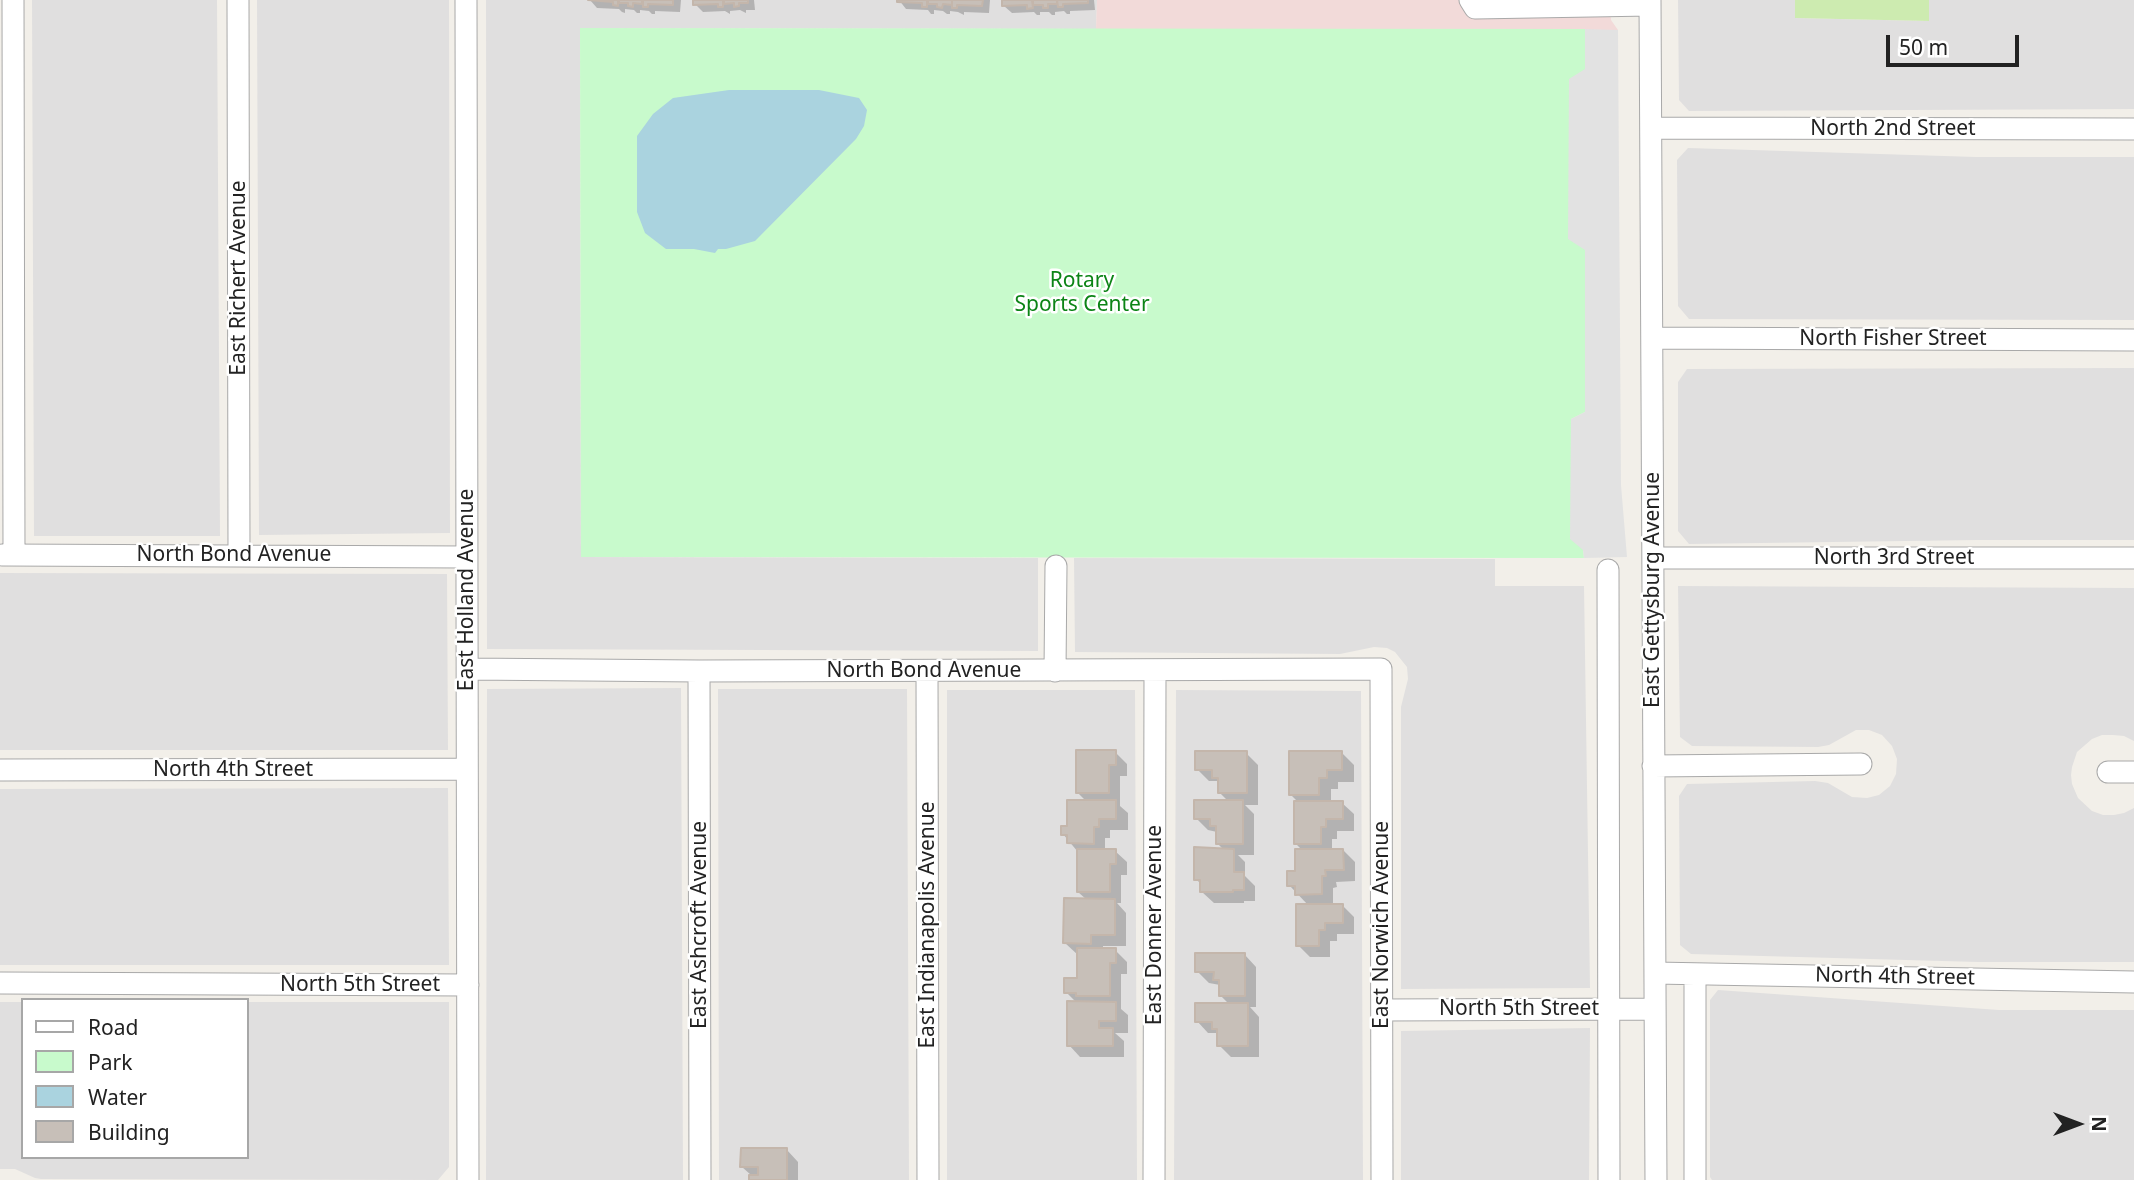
<!DOCTYPE html>
<html>
<head>
<meta charset="utf-8">
<style>
  body { margin:0 }
  #map { position:relative; width:2134px; height:1180px; overflow:hidden; background:#f2efe9; font-family:"Noto Sans",sans-serif }
  canvas { display:block }
  .legend { position:absolute; left:21px; top:998px; width:228px; height:161px; box-sizing:border-box; background:#fff; border:2px solid #a7a7a7; margin:0; padding:9px 12px; list-style:none; font-size:21px; color:#222 }
  .legend li { display:flex; align-items:center; gap:14px; height:35px }
  .legend b { width:35px; border:2px solid #a7a7a7 }
  .north { position:absolute; left:2043px; top:1089px; width:70px; height:70px; -webkit-text-stroke:5px #fff; paint-order:stroke; rotate:90deg; font-size:19px; font-weight:700; line-height:28px; text-align:center; color:#222 }
  .north::after { content:''; display:block; margin:auto; width:24px; height:32px; background:#222; clip-path:polygon(50% 0,100% 100%,50% 72%,0 100%) }
  .scale { position:absolute; left:1886px; top:35px; width:133px; height:32px; box-sizing:border-box; border:4px solid #222; border-top:0; padding-left:9px; font-size:21px; line-height:24px; white-space:nowrap; color:#222; -webkit-text-stroke:5px #fff; paint-order:stroke }
</style>
</head>
<body>
<div id="map">
<canvas width="2134" height="1180"></canvas>
<ul class="legend">
<li><b style="height:9px;background:#fff"></b>Road</li>
<li><b style="height:19px;background:#c8facc"></b>Park</li>
<li><b style="height:19px;background:#aad3df"></b>Water</li>
<li><b style="height:19px;background:#c7bfb8"></b>Building</li>
</ul>
<div class="north">N</div>
<div class="scale">50 m</div>
</div>
<script>
const c = document.querySelector('canvas').getContext('2d');
c.lineJoin = 'round';
function paint(path, color) { c.fillStyle = color; c.fill(path, 'evenodd'); }
const toPath = rows => new Path2D(rows.map(r => 'M' + r).join(''));
function strokePath(path, color, width, dash) { c.strokeStyle = color; c.lineWidth = width; c.lineCap = dash ? 'butt' : 'round'; c.setLineDash(dash || []); c.stroke(path); }
function label(font, color, halo, rows, align = 'center') {
  c.font = font + ' "Noto Sans",sans-serif'; c.lineWidth = 5; c.setLineDash([]); c.textBaseline = 'middle'; c.strokeStyle = halo; c.fillStyle = color; for (const [text, x, y, turn = 0] of rows) {
    c.save(); c.translate(x, y); c.rotate((+turn || 0) * Math.PI / 180); c.textAlign = isNaN(turn) ? turn : align; if (halo) c.strokeText(text, 0, 0); c.fillText(text, 0, 0); c.restore();
  }
}
paint(toPath([
  [32,0,217,0,220,536,34,536],
  [257,0,449,0,450,533,259,535],
  [486,0,1097,0,1096,29,580,28,581,557,1038,558,1038,651,487,649],
  [1678,0,1795,0,1795,18,1928,21,1929,0,2134,0,2134,109,1689,111,1679,100],
  [1688,148,1976,157,2134,157,2134,320,1689,319,1678,306,1677,160],
  [2134,368,2134,540,1977,540,1689,544,1678,531,1678,382,1687,369],
  [1074,558,1495,559,1495,586,1584,586,1590,988,1401,989,1401,707,1408,679,1407,667,1395,652,1387,648,1374,647,1340,654,1075,652],
  [0,573,447,574,448,750,0,750],
  [1678,586,2134,588,2134,741,2124,736,2113,735,2102,735,2092,739,2077,752,2072,767,2071,775,2072,784,2078,798,2092,811,2103,815,2114,815,2124,813,2134,808,2134,962,1978,962,1691,954,1680,945,1679,796,1687,784,1815,781,1828,783,1852,797,1867,798,1879,795,1890,786,1896,774,1897,759,1892,746,1882,735,1869,730,1856,730,1829,745,1818,747,1692,746,1680,737],
  [681,688,683,1180,486,1180,487,689],
  [718,689,907,689,909,1180,719,1180],
  [947,690,1135,690,1137,1180,947,1180],
  [1176,690,1361,691,1363,1180,1174,1180],
  [448,788,449,965,0,965,0,789],
  [1718,990,1999,1010,2134,1010,2134,1180,1712,1180,1710,1177,1710,1000],
  [0,1002,23,1002,23,1157,247,1157,247,1002,449,1002,449,1167,438,1180,41,1179,35,1178,15,1169,0,1169],
  [1590,1028,1589,1180,1401,1180,1401,1031]
]), '#e0dfdf');
paint(toPath([
  [1097,0,1610,0,1611,20,1618,30,1096,29]
]), '#f2dad9');
paint(toPath([
  [1795,0,1929,0,1929,21,1795,18]
]), '#cdebb0');
paint(toPath([
  [580,28,1585,29,1585,412,1571,419,1584,558,581,557]
]), '#c8facc');
paint(toPath([
  [1585,29,1618,30,1621,485,1627,557,1584,558,1583,550,1570,539,1571,419,1585,412,1585,250,1568,239,1569,79,1585,69]
]), '#e2e2e2');
paint(toPath([
  [729,90,819,90,859,98,867,110,864,126,856,139,755,241,726,249,718,249,715,253,694,249,666,249,645,233,637,212,637,136,653,114,673,98]
]), '#aad3df');
paint(toPath([
  [590,0,681,0,680,12,655,11,655,14,652,14,649,11,640,10,640,13,637,13,634,10,625,9,625,13,622,12,619,9,597,8],
  [695,0,754,0,755,10,746,10,746,13,740,10,730,11,730,14,725,11,703,12,695,4],
  [899,0,990,0,989,13,964,12,964,15,958,12,950,11,950,14,947,14,943,11,934,10,934,14,931,14,928,10,906,9],
  [1004,0,1094,0,1095,10,1070,11,1070,14,1067,14,1064,11,1055,12,1055,15,1052,15,1049,12,1040,12,1040,15,1037,15,1034,12,1012,13,1004,6],
  [1115,752,1127,764,1127,776,1120,776,1120,806,1128,813,1128,830,1110,830,1110,838,1105,838,1105,851,1115,851,1127,862,1127,875,1121,875,1121,903,1117,903,1126,913,1126,946,1103,946,1103,950,1115,950,1127,962,1127,974,1121,974,1121,1009,1128,1015,1128,1033,1115,1033,1124,1041,1124,1057,1080,1057,1069,1045,1077,1003,1066,992,1079,980,1078,955,1065,943,1087,900,1078,892,1078,852,1063,834,1069,828,1086,801,1077,792],
  [1246,753,1258,765,1258,805,1245,805,1254,814,1254,855,1238,855,1245,862,1245,876,1255,886,1255,901,1244,901,1244,903,1214,903,1202,892,1202,885,1196,879,1224,850,1217,843,1217,832,1208,830,1196,818,1229,802,1220,793,1220,784,1217,781,1209,781,1197,769],
  [1342,753,1354,765,1354,782,1338,782,1338,789,1331,789,1331,802,1342,803,1354,814,1354,831,1337,831,1337,839,1332,839,1332,850,1343,850,1355,862,1355,881,1336,882,1337,887,1333,888,1333,905,1342,905,1354,917,1354,934,1337,934,1337,941,1330,941,1330,957,1310,957,1298,945,1308,905,1289,885,1297,873,1303,851,1295,843,1298,802,1290,794],
  [1245,955,1256,967,1256,1007,1250,1007,1259,1017,1259,1057,1231,1057,1219,1045,1218,1033,1208,1033,1197,1021,1230,1005,1220,995,1220,985,1209,983,1197,971],
  [787,1150,798,1162,798,1180,751,1180,751,1175,742,1167]
]), '#0003');
const building = toPath([
  [588,0,618,0,618,6,613,5,613,2,588,0],
  [619,0,642,0,642,4,633,3,633,7,628,6,628,3,619,3,619,0],
  [643,0,673,0,673,5,648,4,648,7,643,7,643,0],
  [693,0,723,0,723,7,718,7,718,4,693,5,693,0],
  [724,0,748,0,748,3,739,3,739,6,734,7,734,3,724,4,724,0],
  [897,0,927,0,927,7,922,7,922,3,897,2,897,0],
  [928,0,952,0,952,5,943,4,942,8,937,7,937,4,928,4,928,0],
  [952,0,983,0,982,6,957,5,957,8,952,8,952,0],
  [1002,0,1032,0,1033,8,1027,9,1027,5,1002,6,1002,0],
  [1033,0,1057,0,1057,4,1048,4,1048,8,1043,8,1043,5,1033,5,1033,0],
  [1057,0,1088,0,1088,3,1063,4,1063,7,1058,7,1057,0],
  [1076,750,1116,750,1116,765,1109,765,1109,793,1076,793,1076,750],
  [1195,751,1247,751,1247,793,1218,793,1218,778,1212,778,1212,770,1195,770,1195,751],
  [1289,751,1342,751,1342,770,1327,770,1327,778,1319,778,1319,795,1289,795,1289,751],
  [1067,800,1116,800,1116,819,1099,819,1099,827,1094,827,1094,844,1067,843,1067,835,1061,835,1061,826,1067,826,1067,800],
  [1194,800,1243,800,1243,844,1216,844,1216,826,1210,826,1210,819,1194,819,1194,800],
  [1294,801,1343,801,1343,819,1326,819,1326,827,1321,827,1321,844,1294,844,1294,801],
  [1194,847,1234,849,1234,872,1244,872,1244,890,1233,890,1233,892,1200,892,1200,880,1194,880,1194,847],
  [1077,849,1116,849,1116,864,1110,864,1110,892,1077,892,1077,849],
  [1295,849,1343,849,1344,870,1325,870,1326,876,1322,876,1322,894,1295,895,1295,886,1287,886,1287,871,1295,871,1295,849],
  [1064,898,1115,899,1115,935,1091,935,1091,944,1063,943,1064,898],
  [1296,904,1343,904,1343,923,1325,923,1325,930,1319,930,1319,946,1296,946,1296,904],
  [1077,948,1116,948,1116,963,1110,963,1110,996,1076,996,1076,993,1064,993,1064,978,1077,978,1077,948],
  [1195,953,1245,953,1245,996,1219,996,1219,980,1213,980,1214,972,1195,972,1195,953],
  [1067,1001,1116,1002,1116,1021,1099,1021,1099,1028,1113,1028,1113,1046,1067,1046,1067,1001],
  [1195,1003,1248,1003,1248,1046,1217,1046,1217,1029,1212,1029,1212,1022,1195,1022,1195,1003],
  [741,1148,787,1148,787,1180,749,1180,749,1175,758,1175,758,1167,740,1167,741,1148]
]);
paint(building, '#c7bfb8');
strokePath(building, '#c4b6ab', 2);
const minor = toPath([
  [13,0,14,555],
  [238,0,239,555],
  [466,0,468,1180],
  [1470,0,1475,8,1650,5],
  [1650,0,1656,1180],
  [1652,128,2134,129],
  [1652,338,2134,340],
  [2,555,467,557],
  [1654,558,2134,558],
  [1608,570,1609,1180],
  [468,669,699,671,1381,669,1382,1180],
  [699,671,700,1180],
  [927,671,928,1180],
  [1055,671,1056,566],
  [1653,766,1861,764],
  [0,770,467,769],
  [2108,772,2134,772],
  [1655,973,2134,982],
  [1695,974,1695,1180],
  [0,983,468,985],
  [1382,1010,1655,1009],
  [1154,1180,1155,671]
]);
strokePath(minor, '#a9a9a9', 23);
strokePath(minor, '#fff', 21);
label('21px', '#222', '#fff', [
  ["North 2nd Street",1893,129],
  ["East Richert Avenue",239,278,-90],
  ["North Fisher Street",1893,339],
  ["North Bond Avenue",234,555],
  ["North 3rd Street",1894,558],
  ["East Holland Avenue",467,590,-90],
  ["East Gettysburg Avenue",1653,590,-90],
  ["North Bond Avenue",924,671],
  ["North 4th Street",233,770],
  ["East Ashcroft Avenue",700,925,-90],
  ["East Indianapolis Avenue",928,925,-90],
  ["East Donner Avenue",1155,925,-90],
  ["East Norwich Avenue",1382,925,-90],
  ["North 4th Street",1895,977,1],
  ["North 5th Street",360,985],
  ["North 5th Street",1519,1009]
]);
label('21px', '#0c8416', '#fff', [
  ["Rotary",1082,281],
  ["Sports Center",1082,305]
]);
</script>
</body>
</html>
